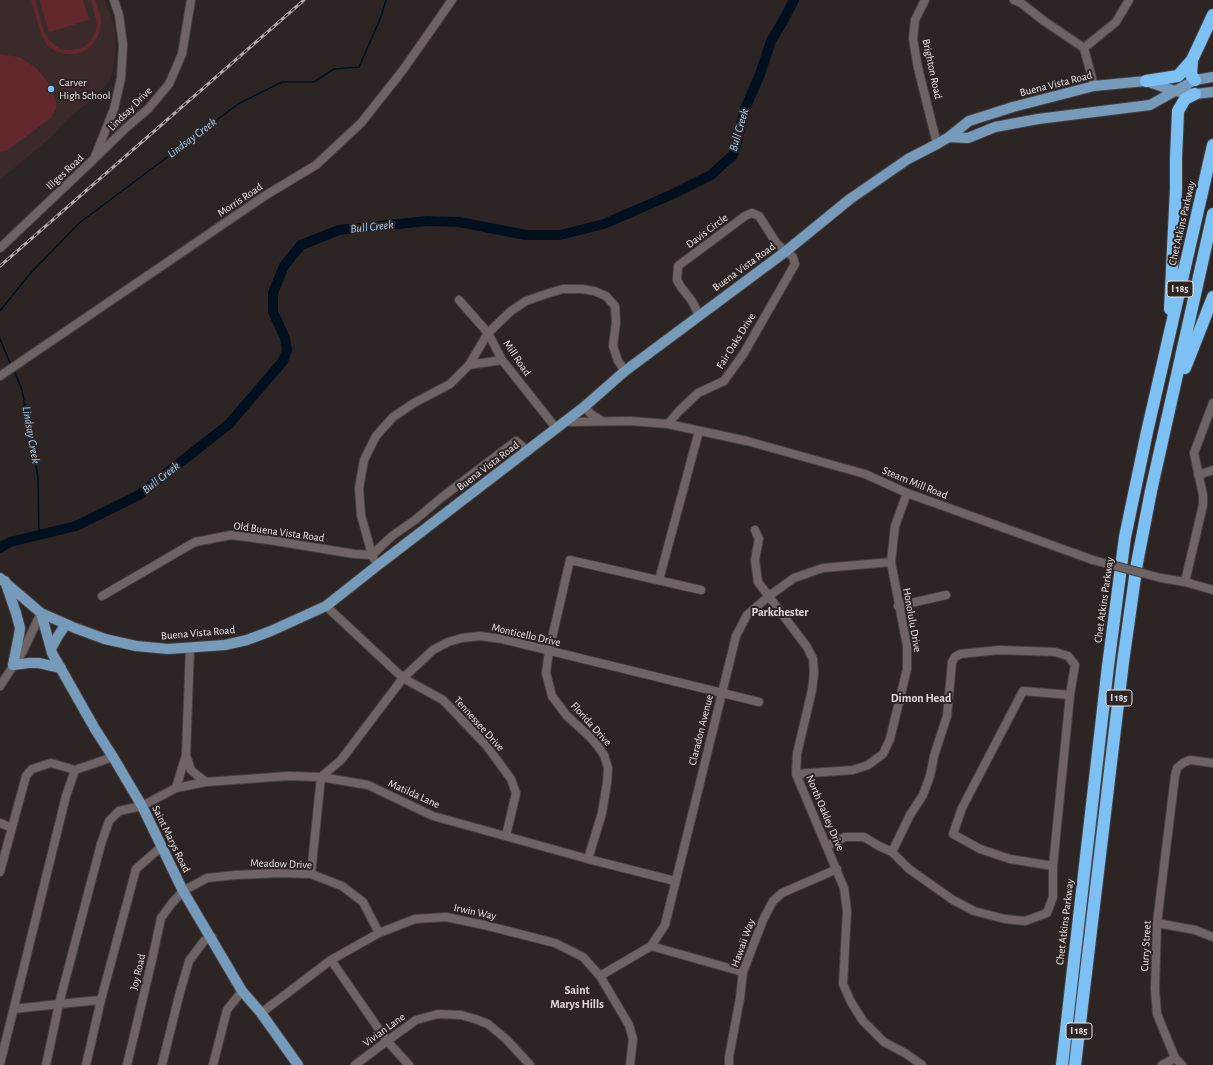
<!DOCTYPE html>
<html>
<head>
<meta charset="utf-8">
<style>
  body { margin:0 }
  canvas { display:block; background:#2d2424 }
</style>
</head>
<body>
<canvas width="1213" height="1065"></canvas>
<script>
const c = document.querySelector('canvas').getContext('2d');
c.lineJoin = 'round';
function paint(path, color) { c.fillStyle = color; c.fill(path, 'evenodd'); }
const toPath = rows => new Path2D(rows.map(r => 'M' + r).join(''));
function strokePath(path, color, width, dash) { c.strokeStyle = color; c.lineWidth = width; c.lineCap = dash ? 'butt' : 'round'; c.setLineDash(dash || []); c.stroke(path); }
function label(font, color, halo, rows, align = 'center') {
  c.font = font + ' "Alegreya Sans",sans-serif'; c.lineWidth = 4; c.setLineDash([]); c.textBaseline = 'middle'; c.strokeStyle = halo; c.fillStyle = color; for (const [text, x, y, turn = 0] of rows) {
    c.save(); c.translate(x, y); c.rotate((+turn || 0) * Math.PI / 180); c.textAlign = isNaN(turn) ? turn : align; if (halo) c.strokeText(text, 0, 0); c.fillText(text, 0, 0); c.restore();
  }
}
paint(toPath([
  [0,0,105,0,115,27,115,57,110,80,94,98,72,115,49,139,0,180]
]), '#3a2a2a');
paint(toPath([
  [31,0,35,0,44,31,49,40,54,45,60,49,71,50,79,49,85,46,91,40,95,33,97,26,96,19,91,0,95,0,101,18,101,25,99,33,96,40,88,49,77,54,66,54,55,51,47,45,42,36],
  [39,0,83,0,89,20,49,32],
  [0,54,19,57,29,63,37,69,50,85,56,101,56,109,51,118,6,151,0,152]
]), '#63282c');
strokePath(toPath([
  [0,311,28,276,78,224,238,104,282,82,314,82,334,69,359,67,381,17,386,0],
  [0,339,11,365],
  [14,370,22,390,38,477,39,535]
]), '#00101f', 1.5);
strokePath(toPath([
  [0,548,10,542,76,526,139,495,229,424,283,361,287,350,285,338,273,312,273,293,284,266,301,245,339,230,428,221,459,222,526,235,560,235,604,224,673,194,711,175,733,155,737,142,745,109,760,74,771,41,783,21,794,0]
]), '#00101f', 10);
const minor = toPath([
  [925,0,915,20,913,39,918,68,937,144],
  [1014,0,1021,3,1044,21,1084,48,1094,86],
  [1084,48,1116,22,1129,0],
  [96,157,127,127,148,109,169,84,182,54,191,0],
  [0,248,94,159,114,109,121,78,123,45,119,15,114,0],
  [459,300,488,333,502,360,556,428],
  [469,365,488,333,511,311,526,301,546,294,563,289,582,289,594,291,606,296,615,306,616,322,613,346,618,361,625,371],
  [0,376,266,195,316,165,361,123,403,70,452,0],
  [584,407,591,414,602,421],
  [563,422,631,421,668,424,747,441,865,474,907,493,1093,560],
  [668,424,679,411,698,393,724,381,744,353,795,264,793,257,777,244,759,216,752,213,745,216,678,266,677,280,681,287,692,301,699,315],
  [1198,475,1213,470],
  [755,530,759,539,755,560,758,582,807,647,813,659,814,673,812,690,797,754,796,774,844,888,847,911,843,984,851,1002,863,1021,884,1042,905,1053,922,1065],
  [372,555,392,536,415,520,441,498,516,441,528,451],
  [374,559,372,555,361,515,359,488,364,460,376,436,393,417,414,403,450,384,469,365,502,360],
  [1161,578,1185,582,1213,590],
  [659,580,699,431],
  [1185,582,1203,505,1203,495,1194,453,1213,403],
  [102,596,195,542,231,535,269,540,355,554,372,555],
  [326,606,403,678,443,700,486,745,511,779,516,793,506,836],
  [898,606,946,595],
  [190,648,186,755,191,770,198,776,206,782],
  [0,686,23,651,41,613],
  [796,774,853,770,868,765,883,754,890,739,907,669,907,646,891,562,895,526,907,493],
  [176,788,186,755],
  [0,823,12,828],
  [827,846,845,837,864,837,879,846,892,852,909,869,953,900,974,911,1005,919,1025,921,1047,913,1053,897,1053,866,1070,695,1075,665,1068,656,1055,652,999,650,960,654,955,657,952,662,947,716,934,756,930,776,923,795,910,815,892,852],
  [588,859,602,813,607,783,608,768,604,755,597,745,589,736,567,716,552,696,546,673,549,651,570,560,701,590],
  [1053,866,1010,859,980,849,953,834,962,808,1023,691,1070,695],
  [0,872,26,776,32,769,51,763,75,770],
  [311,874,321,777,341,760,403,678,433,650,448,642,462,638,480,636,502,639,759,702],
  [1157,923,1195,930,1213,937],
  [651,946,743,972],
  [331,960,387,1041,409,1065],
  [600,976,651,946,665,925,736,636,747,615,769,596,794,578,823,568,891,562],
  [101,1000,136,869,161,847],
  [14,1009,59,1004,46,1065],
  [261,1013,331,960,379,933,415,919,446,917,484,925,555,943,583,957,600,976,629,1025,633,1039,630,1065],
  [0,1064,66,796,75,770,113,757],
  [86,1065,101,1000,59,1004,101,844,109,821,119,811,142,806,176,788,206,782,288,776,321,777,368,785,433,816,588,859,675,881],
  [127,1065,152,960,161,918,172,903,183,891,207,878,236,875,280,873,311,874,342,886,363,902,379,933],
  [162,1065,179,996,189,961,204,941,212,937],
  [213,1065,227,1010,242,991],
  [355,1065,387,1041,416,1020,438,1014,461,1015,475,1019,488,1024,506,1039,530,1065],
  [729,1065,729,1057,740,998,743,972,763,920,773,901,782,893,837,869],
  [1162,1065,1175,1058],
  [1182,1065,1175,1058,1157,1014,1155,989,1157,923,1175,776,1177,768,1183,763,1190,760,1213,763]
]);
const major = toPath([
  [949,137,968,138,995,127,1038,119,1150,105,1195,80,1213,77],
  [0,578,41,613,75,628,105,639,136,646,168,649,225,645,247,640,271,631,326,606,378,565,584,407,625,371,785,252,850,199,908,159,937,144,949,137,969,121,1013,107,1094,86,1146,81,1175,91,1195,94,1213,92],
  [5,581,16,613,20,628,19,635,13,665,29,663,39,663,61,668],
  [41,613,52,653,95,729,113,757,142,806,183,891,242,991,261,1013,298,1065],
  [51,649,58,636,66,624]
]);
const highway = toPath([
  [1195,80,1191,75,1192,60,1213,15],
  [1146,81,1178,76,1192,60],
  [1170,309,1176,189,1176,158,1178,111,1185,99,1195,94],
  [1185,368,1213,297],
  [1062,1065,1108,666,1125,537,1147,432,1213,145],
  [1075,1065,1123,662,1137,563,1151,491,1213,214]
]);
strokePath(minor, '#484141', 10);
strokePath(major, '#484141', 12);
strokePath(highway, '#484141', 14);
strokePath(minor, '#6e6464', 8);
strokePath(major, '#769bba', 10);
strokePath(highway, '#7cc0f4', 12);
const rail = toPath([
  [0,266,304,0]
]);
strokePath(rail, '#b1aaaa', 3);
strokePath(rail, '#2d2424', 1.5, [4.5]);
const minorBridge = toPath([
  [1093,560,1161,578]
]);
strokePath(minorBridge, '#484141', 10, []);
strokePath(minorBridge, '#6e6464', 8);
for (const [x, y, r, color] of [
  [51,89,4,"#76c0f7"]
]) { const dot = new Path2D(); dot.arc(x, y, r, 0, 2 * Math.PI); c.fillStyle = color; c.fill(dot); strokePath(dot, '#2d2424', 1.5); }
for (const [x, y, w] of [
  [1180,289,26],
  [1119,698,26],
  [1079,1031,26]
]) { const box = new Path2D(); box.roundRect(x - w / 2, y - 8, w, 16, 3); c.fillStyle = '#2d2424'; c.fill(box); strokePath(box, '#ebe5e5', 1); }
label('bold 10px', '#ebe5e5', null, [
  ["I 185",1180,289],
  ["I 185",1119,698],
  ["I 185",1079,1031]
]);
label('11px', '#ebe5e5', '#2d2424', [
  ["Brighton Road",932,69,78],
  ["Buena Vista Road",1056,84,-14],
  ["Lindsay Drive",130,109,-45],
  ["Illges Road",65,172,-43],
  ["Morris Road",240,200,-34],
  ["Chet Atkins Parkway",1182,223,-77],
  ["Davis Circle",707,231,-37],
  ["Buena Vista Road",744,267,-36],
  ["Fair Oaks Drive",736,341,-58],
  ["Mill Road",517,358,56],
  ["Buena Vista Road",488,466,-37],
  ["Steam Mill Road",915,483,22],
  ["Old Buena Vista Road",279,532,8],
  ["Chet Atkins Parkway",1104,600,-82],
  ["Honolulu Drive",912,620,80],
  ["Buena Vista Road",198,633,-5],
  ["Monticello Drive",526,635,13],
  ["Tennessee Drive",479,724,48],
  ["Florida Drive",591,724,48],
  ["Claradon Avenue",701,730,-76],
  ["Matilda Lane",414,794,24],
  ["North Oakley Drive",825,813,67],
  ["Saint Marys Road",171,839,64],
  ["Meadow Drive",281,864,2],
  ["Irwin Way",475,912,12],
  ["Chet Atkins Parkway",1065,922,-83],
  ["Hawaii Way",743,943,-70],
  ["Curry Street",1146,946,-87],
  ["Joy Road",138,972,-77],
  ["Vivian Lane",384,1030,-36]
]);
label('11px', '#ebe5e5', '#2d2424', [
  ["Carver",59,83],
  ["High School",59,96]
], 'left');
label('italic 12px', '#9acff8', '#2d2424', [
  ["Bull Creek",739,130,-74],
  ["Lindsay Creek",192,138,-37],
  ["Bull Creek",372,227,-6],
  ["Lindsay Creek",31,435,80],
  ["Bull Creek",161,478,-38]
]);
label('bold 12px', '#e3d7d7', '#2d2424', [
  ["Parkchester",780,612],
  ["Dimon Head",921,698],
  ["Saint",577,990],
  ["Marys Hills",577,1004]
]);
</script>
</body>
</html>
